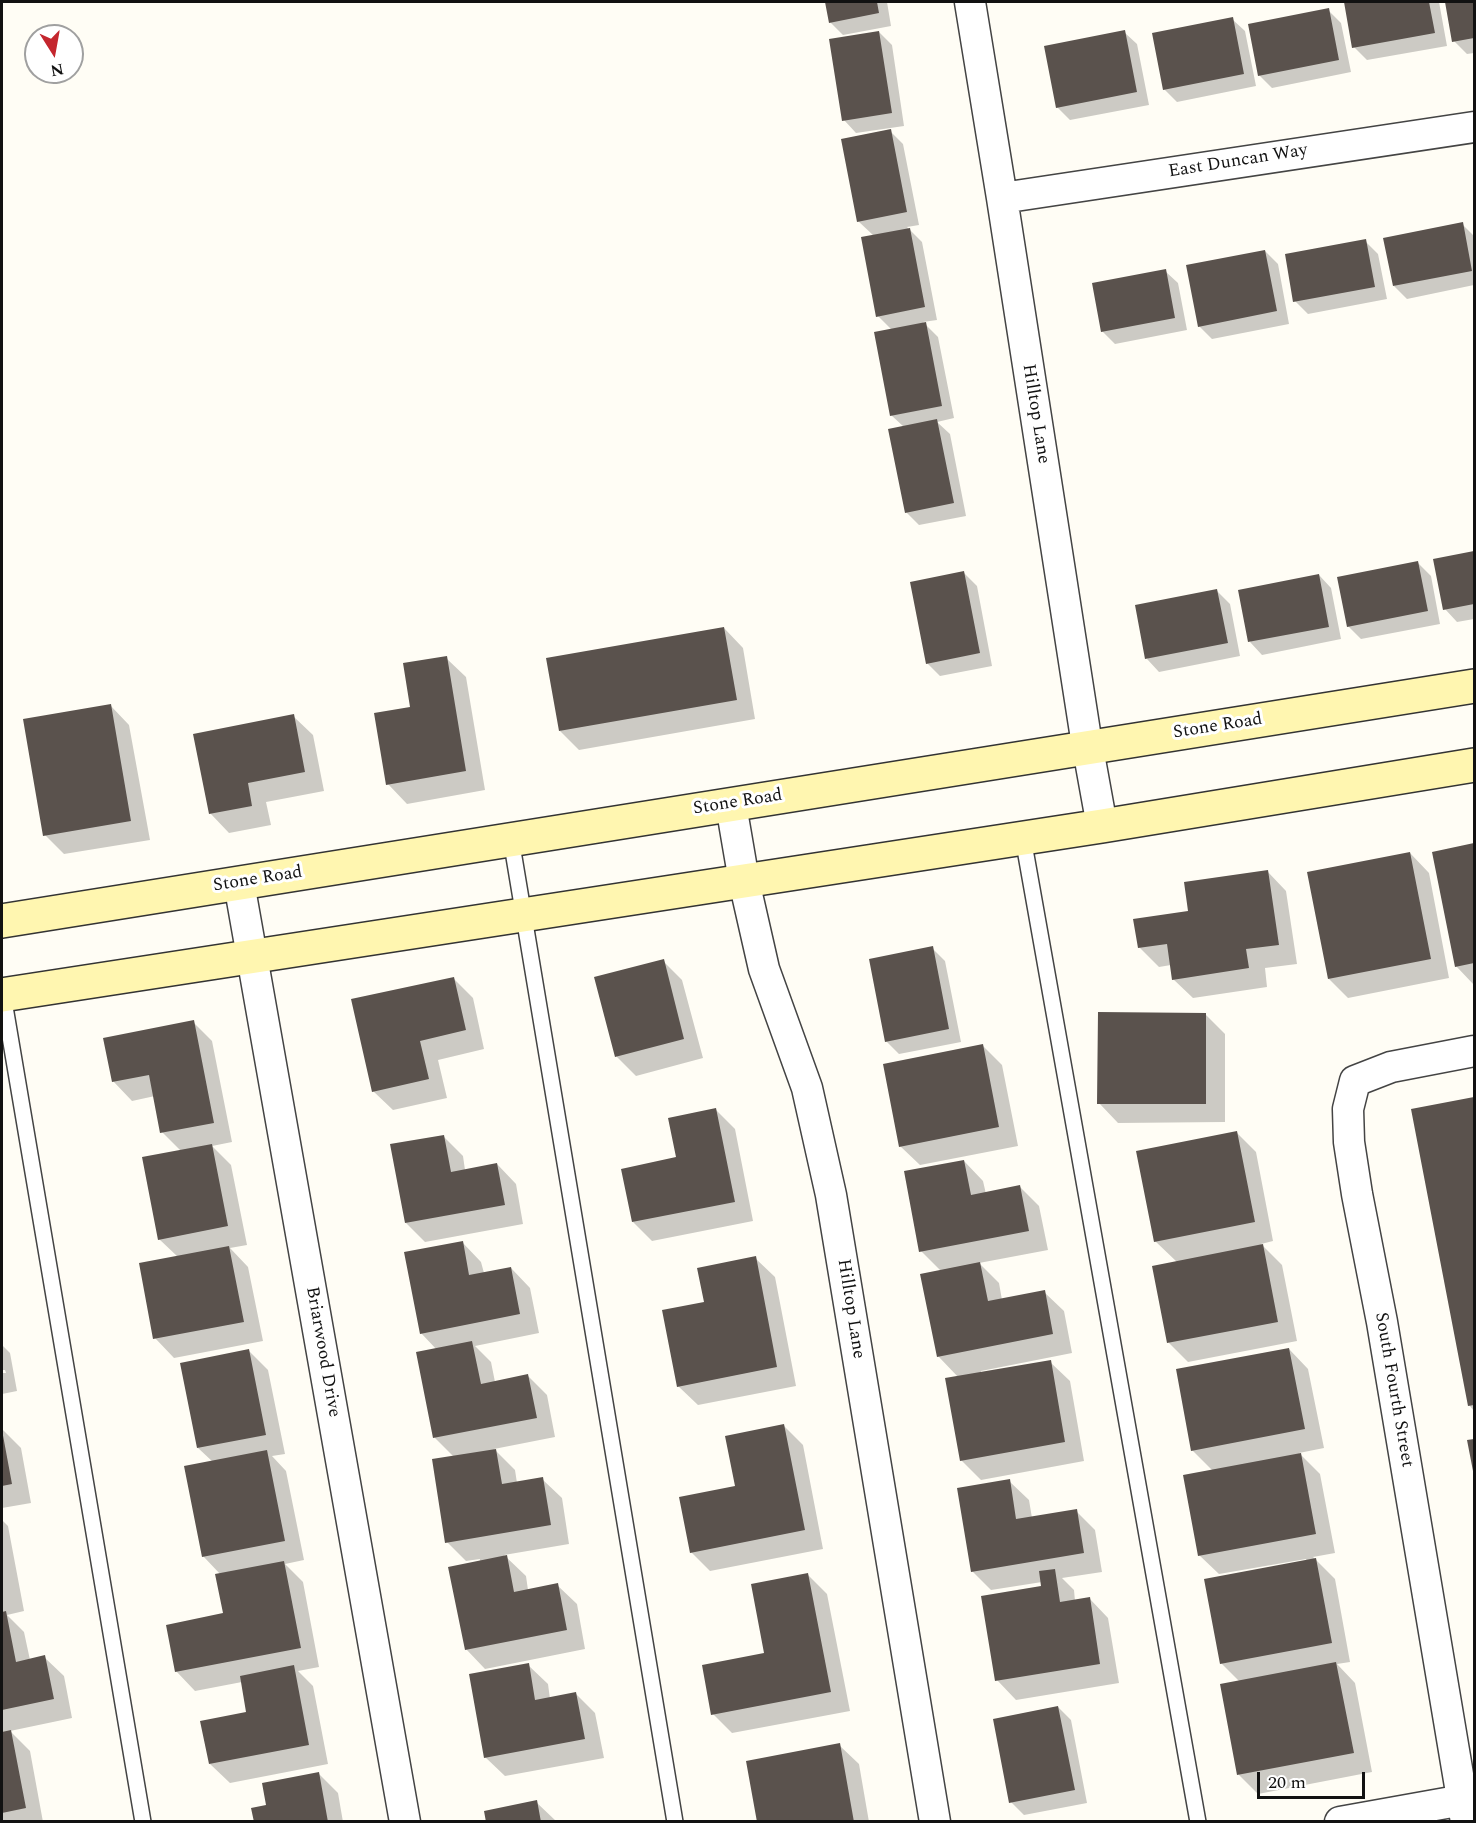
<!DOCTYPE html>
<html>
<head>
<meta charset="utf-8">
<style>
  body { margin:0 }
  #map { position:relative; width:1476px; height:1823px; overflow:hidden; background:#fffdf5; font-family:Spectral,serif }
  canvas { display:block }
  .frame { position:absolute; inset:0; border:3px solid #111; pointer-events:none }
  .north { position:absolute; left:24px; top:24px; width:60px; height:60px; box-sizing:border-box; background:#fff; border:2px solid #a0a0a0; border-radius:50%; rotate:169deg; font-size:16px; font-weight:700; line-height:24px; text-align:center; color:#111 }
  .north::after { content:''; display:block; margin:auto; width:21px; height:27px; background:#c4262e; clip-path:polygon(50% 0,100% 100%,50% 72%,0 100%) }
  .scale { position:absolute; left:1257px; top:1772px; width:108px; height:27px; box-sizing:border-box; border:3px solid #111; border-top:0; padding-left:8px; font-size:18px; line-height:21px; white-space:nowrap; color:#111; -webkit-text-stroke:4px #fff; paint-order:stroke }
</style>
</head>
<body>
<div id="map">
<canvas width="1476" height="1823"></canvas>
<div class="frame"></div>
<div class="north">N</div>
<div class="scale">20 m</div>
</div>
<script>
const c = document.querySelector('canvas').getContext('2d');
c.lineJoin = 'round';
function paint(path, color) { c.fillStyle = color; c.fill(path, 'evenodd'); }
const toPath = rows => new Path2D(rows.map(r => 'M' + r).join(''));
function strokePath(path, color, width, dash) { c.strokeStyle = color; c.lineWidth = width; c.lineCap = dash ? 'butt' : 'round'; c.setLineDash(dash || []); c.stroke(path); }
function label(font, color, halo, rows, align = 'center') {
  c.font = font + ' Spectral,serif'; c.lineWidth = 6; c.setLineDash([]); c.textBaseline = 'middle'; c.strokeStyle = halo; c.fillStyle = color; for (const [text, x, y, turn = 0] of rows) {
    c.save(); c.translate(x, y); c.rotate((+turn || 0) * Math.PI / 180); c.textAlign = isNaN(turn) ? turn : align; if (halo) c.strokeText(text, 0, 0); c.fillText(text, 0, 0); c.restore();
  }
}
paint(toPath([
  [826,2,887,2,891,26,843,35,830,22],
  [1346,2,1439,2,1447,46,1367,60,1354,47],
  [1446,2,1474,2,1474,53,1467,54,1454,41],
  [1328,10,1341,23,1351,72,1272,88,1259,75],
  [1232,19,1245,31,1256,86,1177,102,1164,89],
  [879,32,892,45,904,126,856,133,844,120],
  [1124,32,1137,44,1149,105,1070,120,1057,107],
  [890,131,903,144,919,225,907,227,922,242,937,320,923,322,938,337,954,418,937,422,950,434,966,516,919,525,906,512,904,427,891,415,892,330,878,316,874,236,858,221],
  [1462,224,1474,236,1474,285,1407,299,1394,286],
  [1365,241,1378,254,1387,299,1308,314,1295,301],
  [1265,251,1278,264,1289,324,1212,339,1199,326],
  [1165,271,1178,283,1187,330,1115,344,1102,331],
  [1474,553,1474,619,1457,622,1445,609,1435,561],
  [1418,563,1431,576,1440,624,1361,639,1348,626],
  [964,573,977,586,992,666,940,676,927,663],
  [1319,575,1331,588,1341,639,1262,655,1250,642],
  [1217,591,1230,604,1240,656,1159,672,1147,659],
  [724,628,743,648,755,719,579,750,560,731],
  [446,658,466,677,485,790,407,804,388,784,412,708],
  [110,705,129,725,150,840,64,854,45,835],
  [293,716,313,735,324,791,266,802,271,825,229,833,210,813],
  [1474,845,1474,985,1456,966,1434,853],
  [1410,853,1429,873,1449,978,1348,998,1329,979],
  [1267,871,1286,891,1297,964,1265,968,1267,987,1193,998,1173,979,1171,965,1159,967,1139,947,1190,912],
  [932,948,945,961,961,1042,899,1054,886,1041],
  [663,961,682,980,703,1058,636,1076,617,1057,596,978],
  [453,978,473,998,484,1049,438,1060,447,1098,393,1110,373,1091],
  [1205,1014,1225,1034,1225,1122,1118,1123,1099,1103],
  [193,1022,212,1041,232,1142,212,1146,231,1165,247,1245,230,1248,248,1267,263,1341,174,1358,155,1338,178,1257,159,1239,181,1151,162,1132,155,1096,132,1101,113,1081],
  [983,1046,1002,1065,1018,1146,920,1165,900,1146],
  [1474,1099,1474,1411,1469,1405,1413,1111],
  [716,1110,735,1129,753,1221,652,1241,633,1222,678,1158],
  [1237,1133,1256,1152,1273,1241,1261,1244,1282,1265,1297,1341,1188,1362,1169,1343,1177,1262,1155,1241],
  [444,1137,463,1156,465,1170,497,1164,516,1184,523,1224,425,1242,406,1223],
  [964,1161,983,1181,986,1194,1020,1187,1039,1206,1048,1250,979,1263,999,1283,1002,1300,1044,1292,1064,1311,1072,1353,981,1371,981,1374,1050,1362,1070,1381,1084,1461,981,1480,961,1460,959,1378,938,1356,941,1271,921,1251],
  [462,1242,481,1262,484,1273,511,1268,530,1288,539,1333,475,1346,491,1362,495,1382,528,1376,547,1395,555,1437,494,1449,515,1470,517,1483,542,1479,562,1498,569,1544,504,1555,526,1576,528,1590,557,1585,577,1604,585,1649,485,1669,466,1649,480,1559,466,1561,447,1542,454,1457,435,1438,418,1353,437,1350,421,1333],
  [755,1258,775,1277,796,1386,698,1405,678,1386],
  [2,1345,10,1353,17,1391,2,1394,2,1373,6,1373,5,1370,2,1370],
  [1289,1349,1308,1369,1324,1448,1299,1453,1320,1474,1335,1553,1313,1557,1335,1579,1350,1662,1337,1664,1355,1683,1372,1772,1258,1794,1239,1775,1240,1682,1221,1663,1307,1561,1306,1559,1219,1574,1199,1555,1213,1471,1192,1450],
  [249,1351,268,1370,285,1454,272,1456,286,1471,304,1560,285,1564,303,1582,319,1667,298,1671,313,1686,328,1764,230,1783,210,1764,248,1713,242,1682,195,1691,176,1671,224,1615,221,1575,203,1556,213,1462,198,1448],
  [784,1426,803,1445,823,1549,710,1571,691,1552,737,1488],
  [2,1429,21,1448,31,1503,2,1508],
  [1009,1481,1029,1500,1032,1518,1076,1511,1095,1530,1102,1572,1062,1578,1074,1590,1075,1601,1089,1598,1108,1618,1119,1683,1016,1700,997,1680,1043,1587,1042,1582,991,1590,972,1571],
  [2,1520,8,1526,24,1611,7,1615,24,1632,30,1660,44,1657,64,1676,72,1718,10,1731,30,1751,43,1822,2,1822],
  [808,1575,827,1594,850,1711,732,1733,713,1714,766,1654],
  [528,1665,548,1684,550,1699,576,1694,595,1713,604,1758,505,1776,485,1757],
  [1058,1707,1071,1720,1087,1803,1024,1815,1011,1802],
  [839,1745,859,1764,869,1822,758,1822],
  [318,1773,338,1793,343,1822,255,1822,268,1806],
  [536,1802,556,1821,487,1822]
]), '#0003');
paint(toPath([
  [825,2,877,2,879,13,829,23],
  [1344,2,1429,2,1435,33,1352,48],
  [1445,2,1474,2,1474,38,1452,42],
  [1329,8,1339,60,1258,76,1248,24],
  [1233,17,1244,74,1163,90,1152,33],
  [1125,30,1137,92,1056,108,1044,46],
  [879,31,892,113,842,121,829,39],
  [891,129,907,212,857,222,841,139],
  [1463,222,1472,271,1393,286,1383,238],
  [910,228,925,307,876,317,861,237],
  [1366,239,1375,287,1293,302,1285,254],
  [1265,250,1277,311,1198,327,1186,265],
  [1166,269,1175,318,1101,332,1092,283],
  [926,322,942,406,890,416,874,332],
  [937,419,954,503,905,513,888,429],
  [1474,551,1474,604,1443,610,1433,559],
  [1418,561,1428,611,1347,627,1337,577],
  [964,571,980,653,926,664,910,582],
  [1319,574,1329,627,1248,642,1238,590],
  [1217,589,1228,643,1145,659,1135,605],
  [724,627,737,700,559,731,546,658],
  [447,656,466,771,386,785,374,713,410,707,403,663],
  [111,704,131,821,43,836,23,719],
  [294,714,305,772,248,783,252,806,209,814,193,734],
  [1474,843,1474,963,1455,967,1432,852],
  [1410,852,1431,959,1328,979,1307,872],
  [1268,870,1279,945,1246,949,1249,968,1172,980,1167,944,1138,948,1133,919,1188,911,1184,882],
  [933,946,949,1029,885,1042,869,959],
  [664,959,684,1039,615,1057,594,977],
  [454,977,466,1030,420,1041,429,1079,372,1092,351,999],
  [1098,1012,1206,1013,1206,1104,1097,1104],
  [194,1020,214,1123,160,1133,149,1075,112,1082,103,1038],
  [983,1044,999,1127,899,1147,883,1064],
  [1474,1097,1474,1405,1468,1406,1411,1109],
  [716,1108,735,1202,632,1222,621,1169,676,1157,668,1118],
  [1237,1131,1255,1222,1154,1242,1136,1151],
  [444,1135,451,1172,497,1163,505,1205,405,1223,390,1144],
  [212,1144,228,1226,158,1240,142,1157],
  [964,1160,971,1195,1020,1185,1029,1231,919,1252,904,1171],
  [463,1241,469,1275,511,1267,520,1314,420,1334,404,1252],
  [1263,1244,1278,1322,1167,1343,1152,1266],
  [229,1246,244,1322,153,1339,139,1263],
  [756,1256,777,1367,677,1387,662,1310,704,1302,697,1268],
  [980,1262,988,1301,1045,1290,1053,1334,937,1357,920,1274],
  [472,1341,481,1384,528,1374,537,1418,433,1438,416,1352],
  [1289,1348,1305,1429,1191,1451,1176,1369],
  [249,1349,266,1435,197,1448,180,1363],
  [1051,1360,1065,1442,960,1461,945,1378],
  [784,1424,805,1530,690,1553,679,1497,735,1486,725,1436],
  [2,1430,12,1484,2,1486],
  [1474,1439,1474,1471,1473,1471,1467,1440],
  [496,1449,502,1484,543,1477,551,1525,445,1543,432,1459],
  [267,1450,285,1541,202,1557,184,1466],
  [1301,1453,1316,1534,1198,1556,1183,1475],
  [1010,1479,1016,1519,1077,1509,1084,1553,971,1572,957,1488],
  [507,1555,514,1592,558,1583,567,1630,465,1650,448,1567],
  [1316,1558,1332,1643,1220,1664,1204,1579],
  [284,1561,301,1648,175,1672,166,1625,223,1613,215,1574],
  [1055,1569,1060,1602,1090,1597,1100,1664,995,1681,981,1596,1041,1586,1039,1571],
  [808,1573,831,1692,711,1715,702,1665,764,1653,751,1584],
  [6,1611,16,1662,45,1655,54,1699,2,1710,2,1612],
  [1336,1662,1354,1753,1237,1775,1220,1684],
  [529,1663,535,1700,576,1692,585,1739,484,1758,469,1674],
  [294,1665,309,1745,209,1764,200,1721,246,1712,240,1676],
  [1058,1706,1075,1790,1009,1803,993,1719],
  [11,1730,26,1808,2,1813,2,1732],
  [840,1743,854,1822,757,1822,746,1761],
  [319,1772,328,1822,254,1822,251,1808,266,1805,262,1783],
  [537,1800,541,1822,486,1822,484,1811]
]), '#5a524d');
const lane = toPath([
  [1023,838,1198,1822],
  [511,839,675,1822],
  [3,995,143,1822]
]);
const street = toPath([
  [970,2,1002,198,1085,732,1102,826],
  [1002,198,1474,127],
  [731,805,744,881,764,969,807,1088,831,1195,935,1822],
  [239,883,405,1822],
  [1340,1822,1474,1798],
  [1466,1822,1382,1322,1357,1194,1349,1142,1348,1109,1355,1081,1391,1067,1474,1051]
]);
const secondary = toPath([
  [2,921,1474,686],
  [2,995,1102,826,1474,765]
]);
strokePath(lane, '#444', 18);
strokePath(street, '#444', 33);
strokePath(secondary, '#333', 36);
strokePath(lane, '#fff', 15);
strokePath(street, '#fff', 30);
strokePath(secondary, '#fff6b0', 33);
label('18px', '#111', '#fff', [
  ["East Duncan Way",1238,162,-9],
  ["Hilltop Lane",1035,414,81],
  ["Stone Road",1218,727,-9],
  ["Stone Road",738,803,-9],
  ["Stone Road",258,880,-9],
  ["Hilltop Lane",850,1309,81],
  ["Briarwood Drive",322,1352,80],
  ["South Fourth Street",1393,1390,80]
]);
</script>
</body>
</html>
